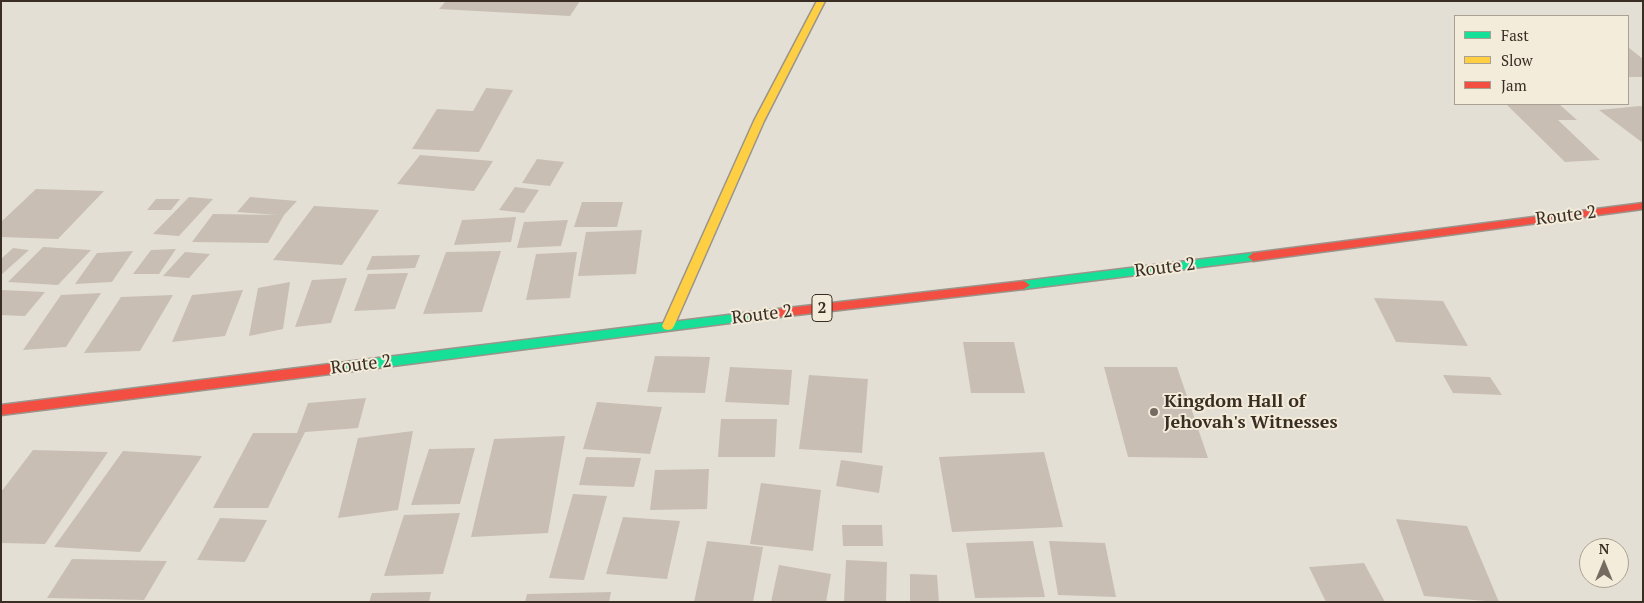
<!DOCTYPE html>
<html>
<head>
<meta charset="utf-8">
<style>
  body { margin:0 }
  #map { position:relative; width:1644px; height:603px; overflow:hidden; background:#e4dfd4; font-family:"PT Serif",serif }
  canvas { display:block }
  .frame { position:absolute; inset:0; border:2px solid #3a2d23; pointer-events:none }
  .legend { position:absolute; left:1454px; top:15px; width:175px; height:90px; box-sizing:border-box; background:#f3ecdb; border:1px solid #a9a091; margin:0; padding:6px 9px; list-style:none; font-size:15px; color:#3a2d23 }
  .legend li { display:flex; align-items:center; gap:10px; height:25px }
  .legend b { width:25px; border:1px solid #a9a091 }
  .north { position:absolute; left:1579px; top:538px; width:50px; height:50px; box-sizing:border-box; background:#f3ecdb; border:1px solid #a9a091; border-radius:50%; rotate:0deg; font-size:14px; font-weight:700; line-height:20px; text-align:center; color:#3a2d23 }
  .north::after { content:''; display:block; margin:auto; width:18px; height:22px; background:#766b61; clip-path:polygon(50% 0,100% 100%,50% 72%,0 100%) }
</style>
</head>
<body>
<div id="map">
<canvas width="1644" height="603"></canvas>
<div class="frame"></div>
<ul class="legend">
<li><b style="height:6px;background:#16e098"></b>Fast</li>
<li><b style="height:6px;background:#ffcf43"></b>Slow</li>
<li><b style="height:6px;background:#f24e42"></b>Jam</li>
</ul>
<div class="north">N</div>
</div>
<script>
const c = document.querySelector('canvas').getContext('2d');
c.lineJoin = 'round';
function paint(path, color) { c.fillStyle = color; c.fill(path, 'evenodd'); }
const toPath = rows => new Path2D(rows.map(r => 'M' + r).join(''));
function strokePath(path, color, width, dash) { c.strokeStyle = color; c.lineWidth = width; c.lineCap = dash ? 'butt' : 'round'; c.setLineDash(dash || []); c.stroke(path); }
function label(font, color, halo, rows, align = 'center') {
  c.font = font + ' "PT Serif",serif'; c.lineWidth = 4; c.setLineDash([]); c.textBaseline = 'middle'; c.strokeStyle = halo; c.fillStyle = color; for (const [text, x, y, turn = 0] of rows) {
    c.save(); c.translate(x, y); c.rotate((+turn || 0) * Math.PI / 180); c.textAlign = isNaN(turn) ? turn : align; if (halo) c.strokeText(text, 0, 0); c.fillText(text, 0, 0); c.restore();
  }
}
paint(toPath([
  [446,1,580,1,570,16,439,9],
  [1628,47,1643,59,1643,77,1628,77],
  [486,88,513,90,479,152,412,149,437,109,473,111],
  [1506,104,1559,104,1577,120,1558,120,1600,160,1565,162],
  [1640,106,1643,107,1643,143,1599,110],
  [420,155,493,161,474,191,397,184],
  [537,159,564,162,550,186,522,183],
  [515,187,539,190,524,213,499,210],
  [36,189,104,191,58,239,1,237,1,222],
  [189,197,213,199,179,236,153,234],
  [250,197,297,201,284,215,268,243,192,242,213,214,277,215,237,212],
  [156,199,180,199,171,210,147,210],
  [582,202,623,202,617,227,574,227],
  [314,206,379,210,342,265,273,260],
  [516,217,511,242,454,245,462,220],
  [568,220,561,246,517,248,524,222],
  [642,230,636,274,578,276,586,232],
  [43,247,91,250,58,285,8,282],
  [13,248,29,250,1,275,1,259],
  [176,249,159,274,133,274,151,250],
  [133,251,112,282,75,284,97,253],
  [501,251,482,312,423,314,446,252],
  [185,252,210,254,189,278,163,276],
  [577,252,570,298,526,300,536,254],
  [420,255,415,268,366,270,372,256],
  [408,273,395,309,354,311,368,274],
  [347,278,331,323,295,327,312,280],
  [290,282,283,329,249,336,258,288],
  [2,290,45,292,25,316,1,315],
  [243,290,225,336,172,342,192,295],
  [101,293,66,347,23,350,61,295],
  [173,295,140,351,84,353,121,297],
  [1374,298,1443,301,1468,346,1396,342],
  [963,342,1014,342,1025,393,971,393],
  [655,356,710,357,705,393,647,392],
  [730,367,792,370,789,405,725,402],
  [1104,367,1177,367,1208,458,1128,457],
  [809,375,868,379,862,453,799,449],
  [1443,375,1490,377,1502,395,1453,393],
  [366,398,358,428,305,432,268,508,213,508,253,433,297,433,308,403],
  [597,402,662,407,650,454,583,449],
  [721,419,777,419,775,457,718,457],
  [413,431,398,510,338,518,358,438],
  [565,436,548,533,471,537,494,439],
  [475,448,460,504,411,505,429,449],
  [33,450,108,452,45,544,1,543,1,492],
  [123,451,202,456,140,552,54,547],
  [1044,452,1063,527,952,532,939,457],
  [586,457,641,458,634,487,579,485],
  [841,460,883,466,879,493,836,486],
  [709,469,707,509,650,510,655,470],
  [761,483,821,490,813,551,750,544],
  [573,494,607,496,584,580,549,578],
  [460,513,443,574,384,576,404,515],
  [623,517,680,521,667,579,606,574],
  [220,518,267,520,245,562,197,560],
  [1396,519,1467,526,1499,602,1424,596],
  [842,525,882,525,883,546,843,546],
  [707,541,763,547,753,602,694,602],
  [1033,541,1045,597,975,598,966,543],
  [1049,541,1105,543,1116,597,1058,595],
  [72,559,167,561,144,600,47,598],
  [846,560,887,562,886,602,844,602],
  [1364,563,1385,602,1326,602,1309,567],
  [779,565,831,574,826,602,771,602],
  [910,574,937,575,939,602,910,602],
  [431,592,429,602,369,602,372,593],
  [611,592,609,602,525,602,527,594]
]), '#c8beb4');
const fast = toPath([
  [1253,253,1258,257,1257,260,1024,289,1018,285,1024,281,1253,253],
  [761,311,767,315,761,319,330,374,326,372,324,369,326,366,330,364,761,311]
]);
const slow = toPath([
  [817,1,825,1,764,121,674,326,672,329,668,330,664,329,662,326,754,121,817,1]
]);
const jam = toPath([
  [1643,203,1643,209,1253,261,1248,257,1253,253,1643,203],
  [1024,281,1030,285,1024,289,761,319,755,315,761,311,1024,281],
  [330,364,334,366,336,369,334,372,330,374,1,415,1,405,330,364]
]);
strokePath(fast, '#9a948b', 3);
strokePath(slow, '#9a948b', 3);
strokePath(jam, '#9a948b', 3);
paint(fast, '#16e098');
paint(slow, '#ffcf43');
paint(jam, '#f24e42');
for (const [x, y, r, color] of [
  [1154,412,5,"#766b61"]
]) { const dot = new Path2D(); dot.arc(x, y, r, 0, 2 * Math.PI); c.fillStyle = color; c.fill(dot); strokePath(dot, '#f3ecdb', 2); }
for (const [x, y, w] of [
  [822,308,20]
]) { const box = new Path2D(); box.roundRect(x - w / 2, y - 13.5, w, 27, 4); c.fillStyle = '#f3ecdb'; c.fill(box); strokePath(box, '#3a2d23', 1); }
label('bold 16px', '#3a2d23', null, [
  ["2",822,308]
]);
label('18px', '#3a2d23', '#f3ecdb', [
  ["Route 2",1566,216,-7],
  ["Route 2",1165,268,-7],
  ["Route 2",762,315,-7],
  ["Route 2",361,365,-7]
]);
label('bold 18px', '#3a2d23', '#f3ecdb', [
  ["Kingdom Hall of",1164,402],
  ["Jehovah's Witnesses",1164,423]
], 'left');
</script>
</body>
</html>
